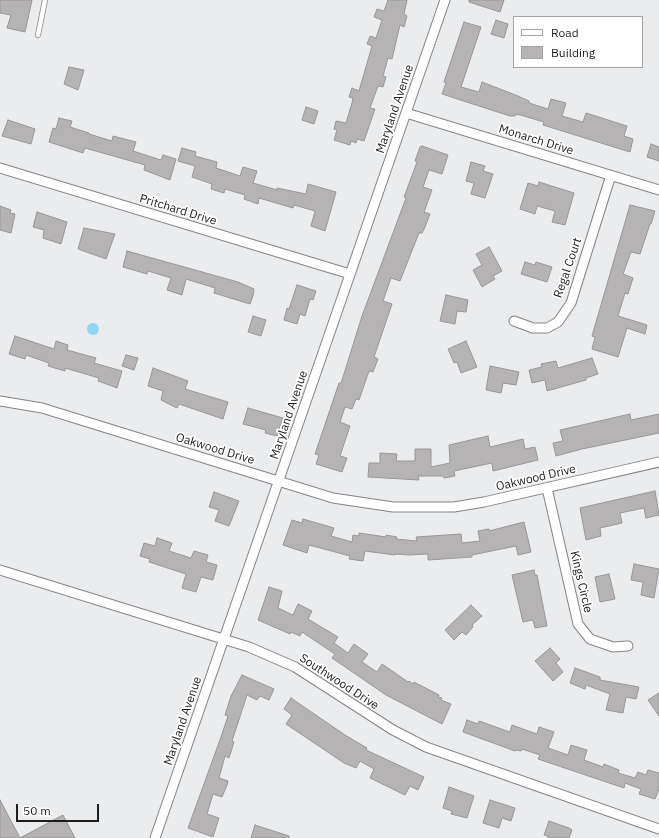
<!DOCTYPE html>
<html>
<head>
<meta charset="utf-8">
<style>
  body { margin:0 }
  #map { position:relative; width:659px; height:838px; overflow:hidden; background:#ebecee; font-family:"IBM Plex Sans",sans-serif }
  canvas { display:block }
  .legend { position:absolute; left:513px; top:16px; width:130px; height:52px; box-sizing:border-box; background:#fff; border:1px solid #a5a5a5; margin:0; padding:5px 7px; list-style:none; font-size:12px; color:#1d1d1e }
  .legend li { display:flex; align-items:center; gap:8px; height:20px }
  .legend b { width:20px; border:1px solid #a5a5a5 }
  .scale { position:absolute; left:16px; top:804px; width:83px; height:18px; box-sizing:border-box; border:2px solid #1d1d1e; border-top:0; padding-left:5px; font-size:12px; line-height:14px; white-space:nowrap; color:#1d1d1e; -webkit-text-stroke:3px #fff; paint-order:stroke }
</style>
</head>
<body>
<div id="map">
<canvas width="659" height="838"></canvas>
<ul class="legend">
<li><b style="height:5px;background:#fff"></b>Road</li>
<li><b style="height:11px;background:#b5b3b4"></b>Building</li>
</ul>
<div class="scale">50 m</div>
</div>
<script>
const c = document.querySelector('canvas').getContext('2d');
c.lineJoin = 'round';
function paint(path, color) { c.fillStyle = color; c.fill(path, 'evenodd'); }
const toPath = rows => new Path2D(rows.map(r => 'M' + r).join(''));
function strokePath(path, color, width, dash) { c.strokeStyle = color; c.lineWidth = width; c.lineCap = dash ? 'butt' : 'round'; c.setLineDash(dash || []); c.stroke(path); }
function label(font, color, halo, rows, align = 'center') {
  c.font = font + ' "IBM Plex Sans",sans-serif'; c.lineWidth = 3.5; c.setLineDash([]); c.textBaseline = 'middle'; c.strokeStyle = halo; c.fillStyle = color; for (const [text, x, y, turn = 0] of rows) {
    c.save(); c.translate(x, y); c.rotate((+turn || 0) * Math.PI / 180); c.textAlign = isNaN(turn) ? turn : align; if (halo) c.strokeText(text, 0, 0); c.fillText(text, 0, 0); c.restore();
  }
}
paint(toPath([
  '87 329a6 6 0 1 1 12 0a6 6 0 1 1-12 0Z'
]), '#89d7fb');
const building = toPath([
  [0,0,32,0,25,32,7,28,11,15,0,13,0,0],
  [388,0,407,0,404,14,407,16,404,27,400,25,392,59,388,58,383,76,386,77,383,87,378,86,370,108,375,109,364,141,357,139,356,143,351,141,350,145,334,140,337,130,334,129,336,121,346,123,352,103,353,98,349,97,352,88,359,91,372,46,367,44,370,36,376,38,382,20,374,17,377,9,384,11,388,0],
  [469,0,504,0,500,12,469,2,469,0],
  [496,20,508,24,504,38,491,34,496,20],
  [464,22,481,27,461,87,479,92,482,82,518,96,529,101,529,103,548,109,551,99,566,103,562,116,583,122,586,113,627,126,624,136,633,139,630,152,543,125,544,122,524,116,516,114,515,116,510,116,442,94,446,83,444,82,464,22],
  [69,67,84,70,78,90,64,84,69,67],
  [306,107,318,111,314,124,302,120,306,107],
  [59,118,72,121,70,127,89,133,89,134,112,141,113,136,136,142,133,151,161,160,163,155,176,159,170,180,144,170,145,165,85,148,83,153,49,142,53,128,56,129,59,118],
  [8,120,35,129,31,144,2,136,8,120],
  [651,144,659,147,659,161,647,157,651,144],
  [422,146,448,155,442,174,429,170,423,187,432,190,424,212,430,214,425,227,422,233,419,233,400,281,391,278,383,301,392,304,374,357,378,359,373,372,369,371,359,400,356,399,352,409,345,407,340,422,350,426,340,456,347,458,342,472,316,464,319,455,315,454,339,383,341,383,343,377,362,316,406,198,404,197,417,162,415,161,420,147,422,146],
  [182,148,196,152,195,156,217,162,216,168,240,176,243,167,257,171,253,183,277,190,277,188,306,194,308,184,336,192,325,231,311,226,315,211,294,205,293,208,259,198,258,204,244,199,245,195,225,189,224,193,211,189,212,184,192,177,195,166,178,161,182,148],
  [471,162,485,166,483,171,493,174,485,198,471,194,474,183,466,181,471,162],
  [539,182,574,193,565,225,552,222,555,211,537,206,535,214,520,209,528,183,538,186,539,182],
  [630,205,655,211,651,224,650,224,640,254,631,252,623,274,633,278,628,294,625,293,618,316,647,325,645,334,627,328,618,357,592,349,595,337,592,336,630,205],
  [0,206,11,210,10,213,15,214,11,233,0,230,0,206],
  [37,212,67,222,61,244,43,238,44,230,33,227,37,212],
  [84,228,115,234,106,259,78,249,84,228],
  [489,247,502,271,493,276,495,279,482,287,473,270,482,265,476,254,489,247],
  [127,251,238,282,254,289,253,296,250,304,214,293,215,288,186,279,182,295,167,290,171,278,148,271,147,274,123,267,127,251],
  [525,262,535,265,536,262,552,267,547,282,521,274,525,262],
  [297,285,316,291,313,300,310,299,305,316,300,314,297,324,284,320,287,308,289,309,297,285],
  [446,295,468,300,466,312,457,311,455,324,440,321,446,295],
  [253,316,266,320,261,336,248,332,253,316],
  [15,336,54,349,56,341,68,345,67,350,96,358,94,363,122,371,117,388,98,381,99,378,65,368,65,371,48,366,49,363,26,355,25,359,9,354,15,336],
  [466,341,477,367,461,373,457,362,454,363,448,349,466,341],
  [126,355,138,358,134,370,122,366,126,355],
  [592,358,598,374,586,378,586,380,547,391,545,380,532,383,529,370,542,367,541,364,556,361,558,368,592,358],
  [490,366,519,372,516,385,503,383,501,393,486,390,490,366],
  [153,368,188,381,185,389,228,402,223,419,179,404,177,408,161,400,163,391,148,386,153,368],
  [248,408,283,418,277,436,265,433,266,430,243,424,248,408],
  [630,414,631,420,659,414,659,433,582,449,556,456,553,443,563,441,560,430,630,414],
  [488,436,490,447,523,439,525,449,535,447,538,460,493,471,492,463,454,471,455,476,444,478,443,476,418,476,419,480,368,477,369,463,380,463,380,453,397,454,396,461,415,461,415,449,431,449,431,467,450,463,449,445,488,436],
  [655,491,659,515,646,518,644,508,620,513,622,523,600,528,601,536,586,540,580,508,655,491],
  [214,492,239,501,229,526,215,521,219,510,209,507,214,492],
  [303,519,334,528,331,536,352,542,353,535,359,536,359,533,386,537,386,535,397,537,396,539,417,541,416,537,461,534,462,543,480,541,478,531,489,529,489,531,524,522,531,552,518,555,516,546,472,555,472,557,428,560,428,554,408,555,395,554,395,555,365,551,363,561,349,559,350,556,309,545,307,553,283,545,292,520,302,523,303,519],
  [157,538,172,543,169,551,191,558,194,551,208,555,206,562,217,565,213,580,201,577,196,592,182,588,186,574,149,562,150,559,140,556,144,543,155,546,157,538],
  [634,564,659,569,654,598,641,595,643,582,631,580,634,564],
  [534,570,535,575,537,575,547,626,535,628,533,620,523,622,512,575,534,570],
  [609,574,615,599,600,602,595,577,609,574],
  [269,587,282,591,278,608,293,615,298,604,312,611,308,619,338,637,334,643,348,653,354,644,368,654,362,662,377,672,382,664,408,682,409,681,413,684,414,682,439,695,438,697,442,698,441,700,451,704,442,724,386,695,332,658,335,654,302,632,300,636,291,632,290,634,258,620,269,587],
  [471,605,482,616,472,625,473,627,466,635,462,632,454,640,445,630,471,605],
  [550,648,560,659,556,663,563,672,553,681,535,661,550,648],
  [575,668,600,677,600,680,639,687,636,699,626,697,623,713,606,710,610,694,586,685,585,689,570,683,575,668],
  [242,675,274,689,269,700,260,696,257,700,247,695,232,741,234,742,229,758,225,756,219,778,228,781,227,785,222,797,213,794,207,814,219,818,213,837,188,828,221,737,228,716,225,715,231,696,242,675],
  [659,693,659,716,648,700,659,693],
  [291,698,345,735,367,748,366,750,424,777,418,790,410,786,405,795,370,778,374,769,360,761,356,768,344,763,286,724,292,715,284,709,291,698],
  [467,720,478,724,479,721,510,732,512,725,537,734,539,727,554,732,548,748,568,755,571,745,587,750,584,760,603,767,604,764,619,770,618,773,635,778,638,772,646,775,648,770,659,773,659,789,655,799,639,794,641,789,625,783,624,788,538,759,540,755,522,749,521,751,516,750,515,751,463,732,467,720],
  [449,787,474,796,467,818,451,814,452,811,443,808,449,787],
  [0,800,20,838,63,815,75,838,0,838,0,800],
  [490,800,515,808,511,821,502,818,499,828,483,823,490,800],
  [549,821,569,828,572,830,569,838,548,838,548,836,544,835,549,821],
  [255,825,289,836,289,838,251,838,255,825]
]);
paint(building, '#b5b3b4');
strokePath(building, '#989697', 1);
const lane = toPath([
  [38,35,45,0]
]);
const street = toPath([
  [406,113,659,190],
  [0,168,350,274],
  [514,321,533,328,547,328,558,322,571,303,611,175],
  [0,401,42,408,333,498,393,507,454,507,484,502,659,462],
  [547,488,578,624,590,639,613,647,628,646],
  [0,570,249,647,295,667,393,730,426,747,659,829],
  [155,838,445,0]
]);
strokePath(lane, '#848486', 6);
strokePath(street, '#848486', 11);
strokePath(lane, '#fff', 4.5);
strokePath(street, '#fff', 9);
label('12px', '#1d1d1e', '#fff', [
  ["Maryland Avenue",395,109,-71],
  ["Monarch Drive",536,140,17],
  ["Pritchard Drive",178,210,17],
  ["Regal Court",568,268,-71],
  ["Maryland Avenue",289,415,-71],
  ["Oakwood Drive",215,449,17],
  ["Oakwood Drive",536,478,-13],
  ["Kings Circle",581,582,77],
  ["Southwood Drive",339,682,33],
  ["Maryland Avenue",183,721,-71]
]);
</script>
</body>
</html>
